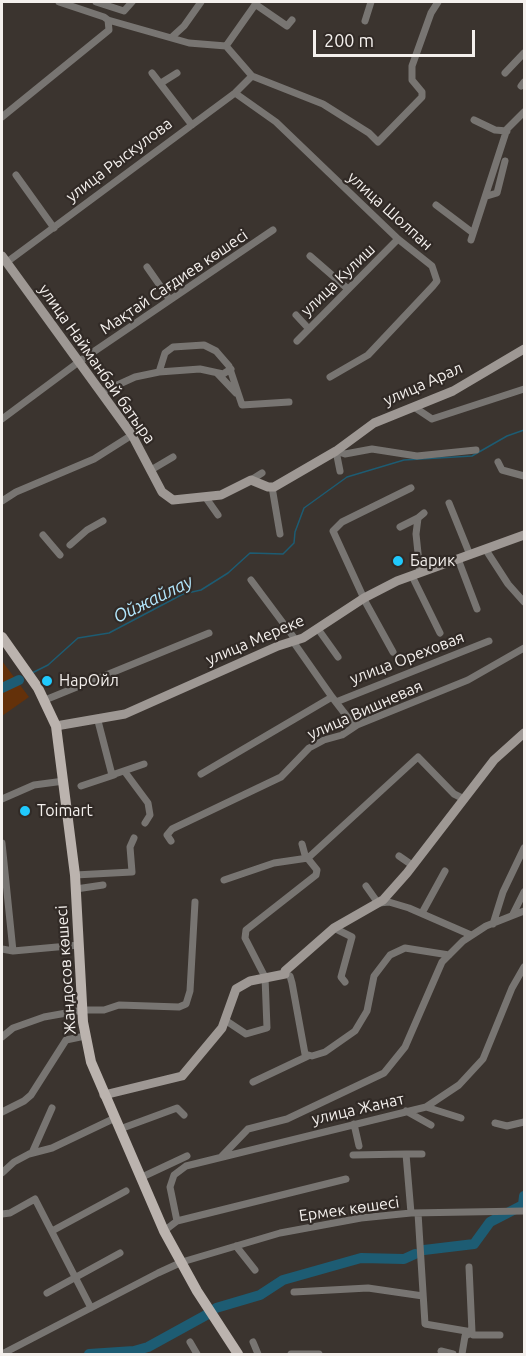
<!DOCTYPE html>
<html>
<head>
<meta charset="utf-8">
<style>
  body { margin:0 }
  #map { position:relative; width:526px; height:1356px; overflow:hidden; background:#3b342f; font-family:Ubuntu,sans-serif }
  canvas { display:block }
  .frame { position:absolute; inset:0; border:3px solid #f4f0ed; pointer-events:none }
  .scale { position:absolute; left:313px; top:30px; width:162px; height:27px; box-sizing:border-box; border:3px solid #f4f0ed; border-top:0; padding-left:8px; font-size:18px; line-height:21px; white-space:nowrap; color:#f4f0ed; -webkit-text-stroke:4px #312a26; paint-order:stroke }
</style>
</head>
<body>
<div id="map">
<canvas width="526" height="1356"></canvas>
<div class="frame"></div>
<div class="scale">200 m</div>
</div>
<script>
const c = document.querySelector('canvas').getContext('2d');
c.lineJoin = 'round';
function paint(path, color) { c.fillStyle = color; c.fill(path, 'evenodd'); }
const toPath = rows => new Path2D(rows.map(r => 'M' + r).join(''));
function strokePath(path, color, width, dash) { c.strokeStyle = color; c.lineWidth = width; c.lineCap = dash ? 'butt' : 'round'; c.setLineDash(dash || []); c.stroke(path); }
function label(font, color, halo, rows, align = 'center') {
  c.font = font + ' Ubuntu,sans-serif'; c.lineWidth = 4.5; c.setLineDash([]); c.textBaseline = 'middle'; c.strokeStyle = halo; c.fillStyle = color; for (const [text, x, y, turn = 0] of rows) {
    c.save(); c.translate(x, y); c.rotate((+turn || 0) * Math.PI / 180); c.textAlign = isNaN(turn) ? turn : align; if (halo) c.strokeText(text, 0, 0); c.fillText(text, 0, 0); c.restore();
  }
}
paint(toPath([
  [2,661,29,697,2,716]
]), '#64310a');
strokePath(toPath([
  [32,673,48,665,78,638,109,633,183,594,201,590,228,573,250,553,283,554,294,543,295,532,304,508,347,477,404,460,472,456,507,436,524,430]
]), '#1d5c73', 1.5);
strokePath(toPath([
  [2,688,19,680],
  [424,1250,474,1244,490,1222,523,1205,524,1196],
  [216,1308,260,1295,283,1280,361,1258,404,1259,415,1254],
  [89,1354,134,1351,148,1347,208,1314]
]), '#1d5c73', 10);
strokePath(toPath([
  [96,2,124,11,132,2],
  [255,4,287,26,292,20],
  [108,20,189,43,226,46,252,76,323,104,369,133,378,142,422,97,422,92,412,80,412,66,431,13,438,2],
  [365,21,371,2],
  [173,36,184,26,201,2],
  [226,46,257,2],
  [152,73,192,125],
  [505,73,524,53],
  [161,83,177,73],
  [521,86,524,82],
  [235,93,276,122,398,239,432,266,437,281,433,286,368,355,330,377],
  [2,117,109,30,108,20,104,17,59,2],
  [474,120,495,130,507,131],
  [16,175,54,228],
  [487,196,497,193,505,161],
  [436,205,473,233],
  [471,240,507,129,524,112],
  [310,256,348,289],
  [7,262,235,93,252,76],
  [147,267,170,300],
  [296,315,308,328],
  [297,341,398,239],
  [159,372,200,369,223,374,231,369],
  [217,373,236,393],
  [102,392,135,377,159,372,165,353,173,347,204,345,216,351,229,366,242,405,289,402],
  [414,407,432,419,524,389],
  [2,419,80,361,273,230],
  [498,462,502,470,524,476],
  [151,470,173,457],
  [340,471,336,451,345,454,372,449,417,456,476,450],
  [251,480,262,473],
  [272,487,280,534],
  [206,498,218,515],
  [2,501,16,492,94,459,132,435],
  [449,503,470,555],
  [400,527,418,518],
  [43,535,60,555],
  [70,545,87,530,103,521],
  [486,550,508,584,524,602],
  [458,559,477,609],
  [420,572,416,534,418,518,424,513],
  [412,576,440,633],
  [251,580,295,639],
  [318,629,338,657],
  [292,640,332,697,352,723,357,725],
  [393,652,366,603,333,531,342,522,411,488],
  [45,700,209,633],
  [336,702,489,641],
  [98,721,112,775,144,764],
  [125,772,148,803,150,815,145,823],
  [201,774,332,697],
  [81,786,114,775],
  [2,799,34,785,64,781],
  [171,841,167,835,172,829,281,777,309,748,324,740,342,735,357,725,468,680,524,648],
  [2,843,13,951,79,945],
  [399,856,412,865],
  [75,875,132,872,130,847,134,838],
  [224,880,274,863,308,858,418,757,454,794,464,799],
  [366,886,378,903],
  [76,889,103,885],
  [379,903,389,902,409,908,471,935],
  [422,913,445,871],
  [513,914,524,892],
  [493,924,503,892,524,848],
  [334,928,352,937,341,977,345,982],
  [2,949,13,951],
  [285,974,290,976,292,983,305,1054,312,1056,325,1052,355,1031,367,1011,374,976,390,955,405,948,449,955],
  [225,1020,246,1034,267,1028,265,977,245,938,246,930,316,875,317,870,305,855,302,844],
  [2,1037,13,1028,44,1017,83,1010,104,1010,119,1005,179,1007,186,1004,190,991,195,902],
  [253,1082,308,1056],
  [426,1107,461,1118],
  [406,1111,431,1125],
  [2,1112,24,1101,31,1095,66,1040,85,1036],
  [495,1123,507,1126,524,1122],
  [354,1124,359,1146],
  [120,1129,177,1108,184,1115],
  [32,1153,52,1108],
  [406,1154,422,1154],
  [353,1155,406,1154,411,1213],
  [222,1156,248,1129,287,1119,384,1073,405,1047,442,962,463,941,486,926,524,911],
  [2,1173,14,1162,29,1154,52,1148,115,1118],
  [140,1178,187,1156],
  [418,1213,425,1324,472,1332,469,1267],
  [2,1214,10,1213,35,1199,91,1308],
  [177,1221,170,1187,174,1175,186,1166,426,1107,459,1085,483,1059,512,988,524,967],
  [52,1231,126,1191],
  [164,1231,177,1221,346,1179],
  [236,1246,255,1270],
  [294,1292,368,1288,423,1296],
  [47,1293,120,1253],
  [190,1342,197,1354],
  [253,1342,258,1354],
  [441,1351,453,1354],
  [2,1354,158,1273,182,1262,280,1233,361,1218,411,1213,524,1211],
  [291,1354,319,1354],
  [462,1354,465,1336,471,1333,473,1335,500,1335]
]), '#787572', 7);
strokePath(toPath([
  [2,256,132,435,162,492,173,500,221,495,251,480,268,487,274,487,336,451,374,423,453,391,524,349],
  [56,726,125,714,278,646,303,638,364,598,397,581,524,535],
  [104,1095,182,1076,222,1028,236,989,250,981,285,974,285,971,334,928,383,900,407,873,494,760,524,733]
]), '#9e9894', 9);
strokePath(toPath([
  [2,637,38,688,56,726,75,875,83,1022,91,1062,164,1231,197,1291,238,1354]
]), '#bbb3ae', 10);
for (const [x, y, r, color] of [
  [398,561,6,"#20c9fd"],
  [47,681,6,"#20c9fd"],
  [25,811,6,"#20c9fd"]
]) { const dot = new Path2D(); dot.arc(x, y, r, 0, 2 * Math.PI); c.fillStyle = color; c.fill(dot); strokePath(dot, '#312a26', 2); }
label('16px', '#f4f0ed', '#312a26', [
  ["улица Рыскулова",119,160,-37],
  ["улица Шолпан",390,211,42],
  ["улица Кулиш",338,280,-44],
  ["Мақтай Сағдиев көшесі",174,282,-34],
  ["улица Найманбай батыра",97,364,55],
  ["улица Арал",423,384,-24],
  ["улица Мереке",255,640,-23],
  ["улица Ореховая",407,658,-21],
  ["улица Вишневая",365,710,-24],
  ["Жандосов көшесі",66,970,-94],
  ["улица Жанат",358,1109,-13],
  ["Ермек көшесі",349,1209,-8]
]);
label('16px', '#f4f0ed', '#312a26', [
  ["Барик",410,561],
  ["НарОйл",59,681],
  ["Toimart",37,811]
], 'left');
label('italic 18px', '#b3e7fd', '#312a26', [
  ["Ойжайлау",153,599,-26]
]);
</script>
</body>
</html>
